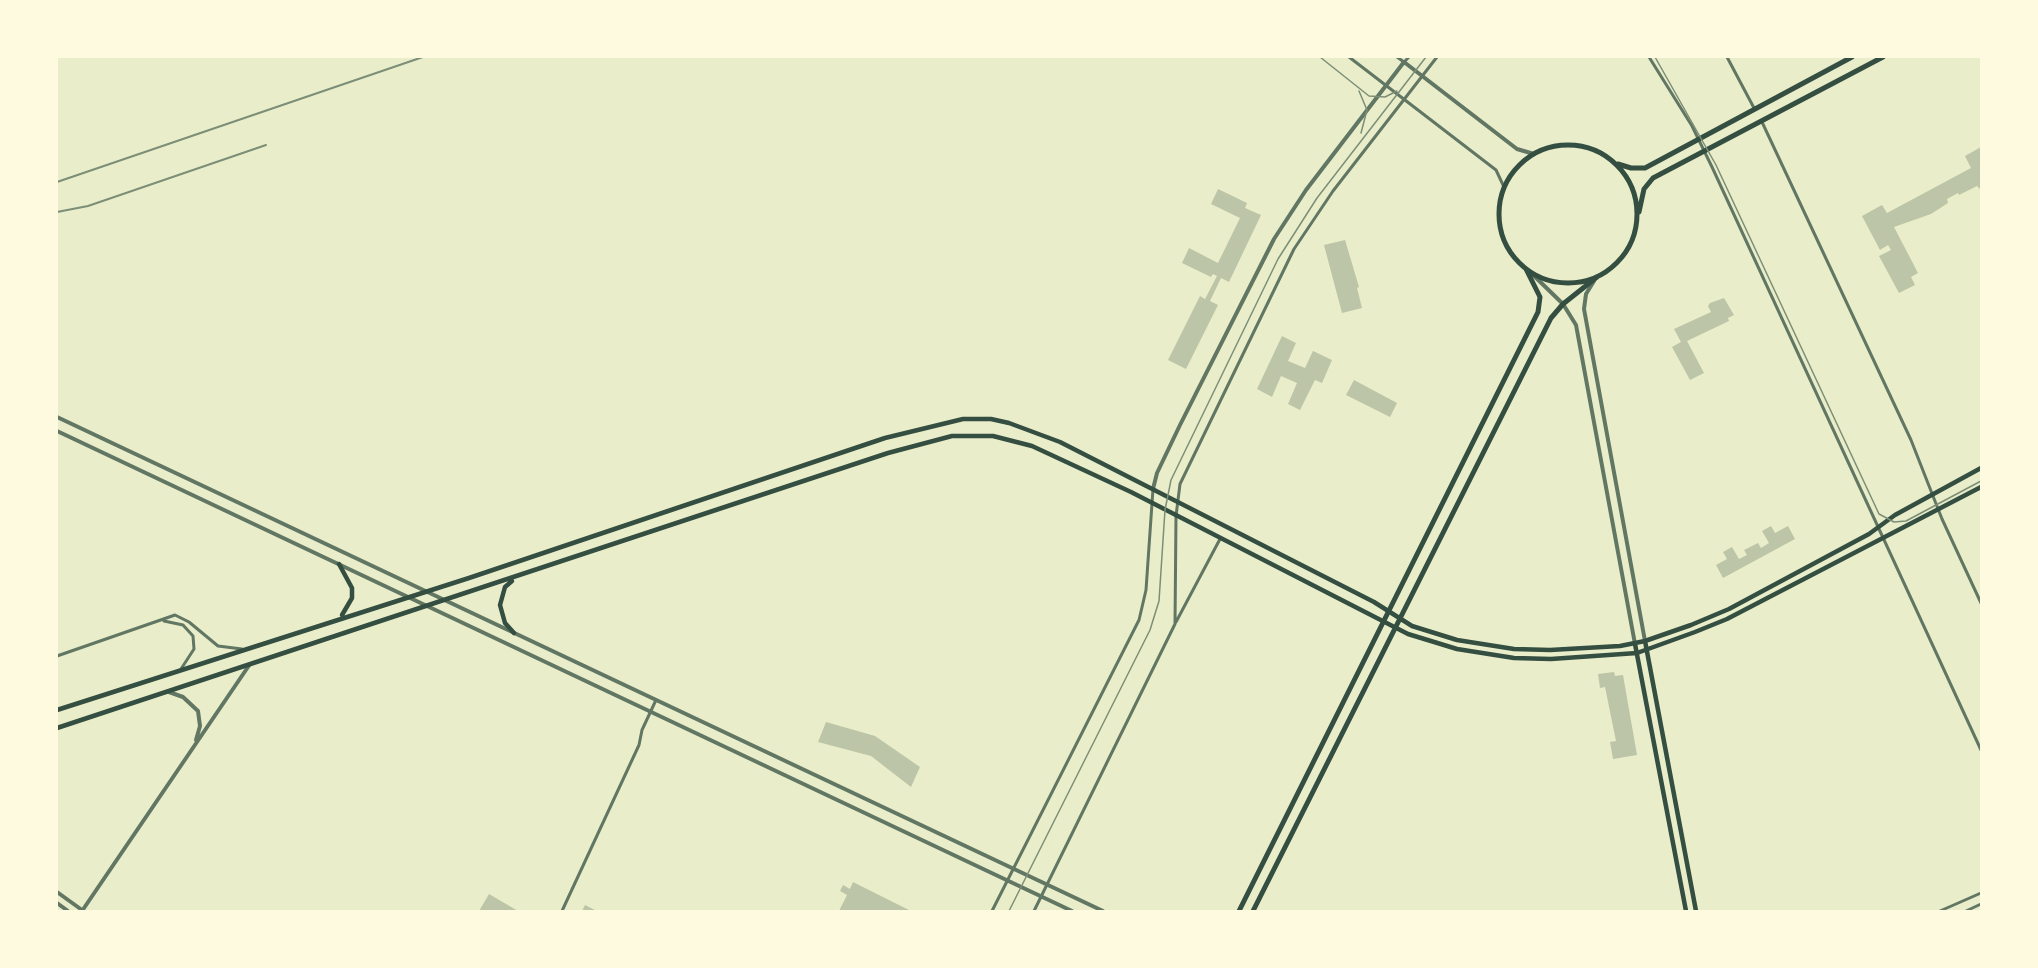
<!DOCTYPE html>
<html>
<head>
<meta charset="utf-8">
<style>
  body { margin:0 }
  #map { position:relative; width:2038px; height:968px; overflow:hidden; background:#e9edc9; font-family:"Source Sans 3",sans-serif }
  canvas { display:block }
  .frame { position:absolute; inset:0; border:58px solid #fefae0; pointer-events:none }
</style>
</head>
<body>
<div id="map">
<canvas width="2038" height="968"></canvas>
<div class="frame"></div>
</div>
<script>
const c = document.querySelector('canvas').getContext('2d');
c.lineJoin = 'round';
function paint(path, color) { c.fillStyle = color; c.fill(path, 'evenodd'); }
const toPath = rows => new Path2D(rows.map(r => 'M' + r).join(''));
function strokePath(path, color, width, dash) { c.strokeStyle = color; c.lineWidth = width; c.lineCap = dash ? 'butt' : 'round'; c.setLineDash(dash || []); c.stroke(path); }
paint(toPath([
  [1981,147,1981,190,1977,186,1959,195,1958,193,1947,199,1948,203,1931,214,1894,227,1918,273,1911,277,1915,285,1899,293,1879,256,1891,250,1888,245,1880,250,1862,216,1882,205,1887,213,1971,168,1965,156],
  [1218,189,1247,203,1245,208,1261,215,1229,282,1221,278,1210,301,1218,305,1186,369,1168,360,1200,296,1205,299,1217,276,1213,274,1211,277,1182,263,1189,248,1218,263,1240,218,1211,204],
  [1345,240,1359,287,1357,288,1362,308,1342,313,1324,245],
  [1724,298,1734,315,1728,318,1729,321,1687,341,1704,373,1690,380,1672,347,1681,342,1674,329,1711,312,1708,306,1710,303],
  [1282,336,1296,343,1288,361,1305,368,1313,351,1332,360,1322,383,1315,380,1300,410,1288,404,1297,383,1281,376,1272,397,1257,389],
  [1354,380,1397,403,1390,417,1346,395],
  [1771,526,1775,533,1788,526,1795,539,1723,578,1716,565,1727,559,1723,552,1732,547,1739,559,1747,555,1744,550,1758,543,1761,548,1769,543,1762,531],
  [1614,672,1615,676,1623,675,1637,755,1613,759,1610,742,1616,741,1605,687,1600,688,1598,674],
  [826,722,875,736,920,767,911,787,871,756,818,742],
  [853,882,911,911,839,911,847,895,840,891,843,885,850,889],
  [489,894,518,911,479,911],
  [585,905,597,911,582,911]
]), '#bcc5a7');
strokePath(toPath([
  [1349,57,1496,170,1504,187],
  [1397,57,1404,62,1409,57],
  [1649,57,1692,126,1712,167,1981,750],
  [1727,57,1754,108],
  [1762,122,1911,440,1942,519,1981,603],
  [164,621,183,625,193,636,194,649,181,669],
  [1176,622,1220,539],
  [57,656,175,615,189,622,218,646,242,649],
  [562,911,639,745,642,730,656,700],
  [992,911,1139,620,1146,590,1153,489],
  [1034,911,1175,624,1176,516,1180,484,1294,249,1333,191,1437,57],
  [1940,911,1981,893],
  [1966,911,1981,904]
]), '#617663', 3);
strokePath(toPath([
  [1529,271,1563,304,1576,325,1635,644],
  [1594,281,1586,294,1584,309,1645,641],
  [57,417,1103,911],
  [57,431,1072,911],
  [1153,489,1157,473,1180,425,1274,239,1306,190,1404,62,1517,149,1534,154],
  [169,692,183,697,198,711,200,726,196,740],
  [57,892,82,910],
  [57,903,68,911],
  [82,911,250,664]
]), '#617663', 4);
strokePath(toPath([
  [339,564,352,588,352,598,342,615],
  [512,581,505,587,500,605,505,623,514,633],
  [1645,641,1696,911],
  [1635,644,1686,911],
  [57,710,469,578,885,438,963,419,991,419,1009,423,1060,442,1374,602,1412,626,1457,640,1514,649,1550,650,1620,646,1645,641,1691,625,1729,609,1869,534,1895,515,1981,468],
  [57,728,888,453,952,436,993,436,1032,446,1131,492,1408,634,1457,649,1514,658,1551,659,1637,653,1695,632,1727,619,1981,487]
]), '#344e41', 4.5);
strokePath(toPath([
  '1499 214a69 69 0 1 1 138 0a69 69 0 1 1-138 0Z',
  [1618,164,1631,168,1645,168,1852,57],
  [1639,212,1644,189,1653,178,1883,57],
  [1239,911,1538,312,1540,297,1526,269],
  [1253,911,1551,318,1563,304,1597,277]
]), '#344e41', 5);
strokePath(toPath([
  [1320,57,1369,96,1385,97,1397,91],
  [1655,57,1716,165,1879,514,1894,522,1906,521,1981,481],
  [1359,91,1367,110,1361,133],
  [1009,911,1150,630,1159,601,1165,510,1171,480,1264,288,1278,259,1317,198,1426,57]
]), '#7c8e77', 1.5);
strokePath(toPath([
  [57,182,423,57],
  [57,212,88,206,266,145]
]), '#7c8e77', 2);
</script>
</body>
</html>
